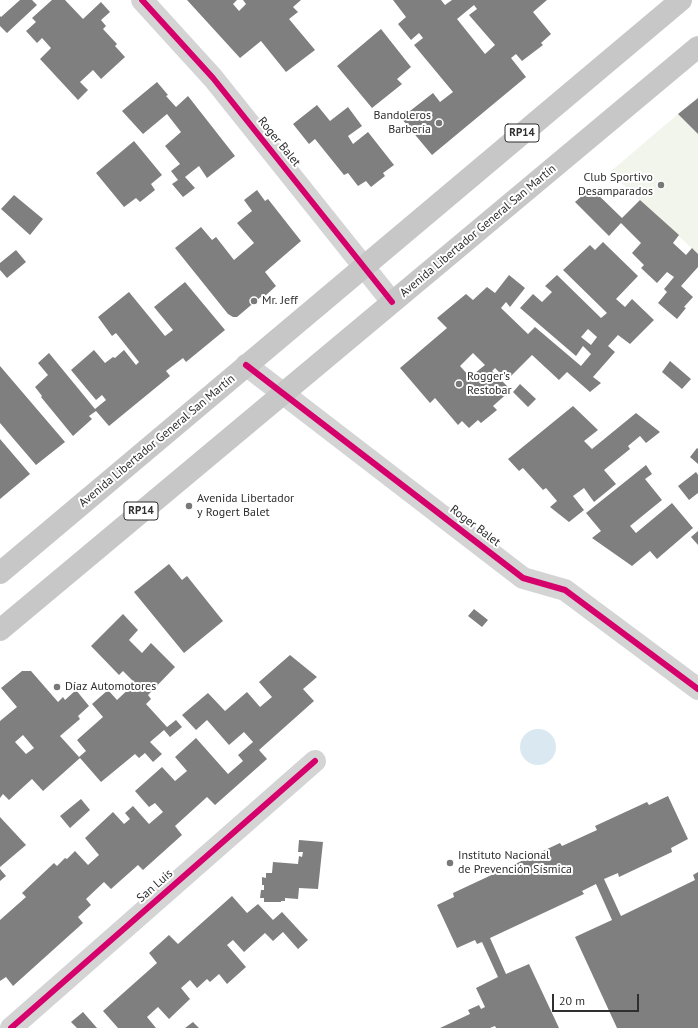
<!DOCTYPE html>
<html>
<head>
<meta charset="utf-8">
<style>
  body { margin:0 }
  #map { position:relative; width:698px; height:1028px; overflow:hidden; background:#fff; font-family:"PT Sans",sans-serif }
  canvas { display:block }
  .scale { position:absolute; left:552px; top:994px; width:87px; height:18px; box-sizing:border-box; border:2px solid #2f2f2f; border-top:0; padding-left:5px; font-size:12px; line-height:14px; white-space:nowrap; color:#2f2f2f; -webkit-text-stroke:3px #fff; paint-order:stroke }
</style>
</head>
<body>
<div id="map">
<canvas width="698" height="1028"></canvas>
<div class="scale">20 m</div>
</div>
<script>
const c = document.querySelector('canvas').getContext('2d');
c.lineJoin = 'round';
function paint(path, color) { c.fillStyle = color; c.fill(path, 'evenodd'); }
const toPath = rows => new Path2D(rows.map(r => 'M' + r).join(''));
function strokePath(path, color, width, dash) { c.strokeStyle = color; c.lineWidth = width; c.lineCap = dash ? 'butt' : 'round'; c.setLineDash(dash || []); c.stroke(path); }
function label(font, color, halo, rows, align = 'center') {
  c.font = font + ' "PT Sans",sans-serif'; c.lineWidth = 4; c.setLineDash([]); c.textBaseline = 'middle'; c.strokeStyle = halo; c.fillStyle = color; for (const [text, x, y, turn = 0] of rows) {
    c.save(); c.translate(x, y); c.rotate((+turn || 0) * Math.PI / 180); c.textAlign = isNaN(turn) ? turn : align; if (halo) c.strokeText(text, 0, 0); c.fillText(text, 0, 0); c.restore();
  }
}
paint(toPath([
  [678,114,698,134,698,254,610,172]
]), '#f1f5ec');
paint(toPath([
  '520 747a18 18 0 1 1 36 0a18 18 0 1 1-36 0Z'
]), '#dae9f1');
paint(toPath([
  [20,0,32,0,37,5,7,33,0,26,0,16,1,17],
  [52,0,65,0,83,19,101,2,110,12,101,20,106,26,103,29,117,44,115,46,125,57,101,79,93,70,80,82,88,90,78,100,40,59,51,48,42,38,37,43,26,31,36,22,32,18],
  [187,0,237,0,233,4,239,11,246,4,243,0,301,0,293,7,298,12,289,19,315,50,286,72,261,41,240,58],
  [393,0,441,0,445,5,452,0,547,0,533,12,551,34,541,43,543,45,522,61,516,54,511,58,526,77,432,155,401,118,433,93,440,102,453,92,414,45,423,38,419,33,411,40,398,24,406,17],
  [474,5,477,9,469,15,495,45,485,54,457,19],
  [381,29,411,67,397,79,402,84,372,108,337,66],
  [157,82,168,95,166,96,176,107,188,96,235,156,207,178,199,166,185,177,195,188,183,197,172,184,178,180,171,171,180,164,165,146,181,132,167,114,143,134,122,111],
  [698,98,698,134,678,114],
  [317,105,330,121,348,107,362,126,348,136,353,144,368,132,394,165,383,173,385,176,371,187,366,181,358,186,348,173,344,175,315,139,309,144,293,124],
  [134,141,162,175,151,184,155,190,140,202,136,198,124,207,96,173],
  [591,188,622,218,640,200,679,235,673,243,686,255,692,248,698,254,698,267,681,286,693,297,684,307,686,308,677,319,658,303,667,292,664,289,674,277,667,272,657,283,641,268,644,265,632,253,641,243,621,223,609,236,575,202],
  [257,190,265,201,268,199,301,241,265,272,276,286,265,296,263,295,237,317,233,317,228,314,175,248,201,227,212,240,216,237,234,260,254,243,237,223,252,211,244,200],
  [14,195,43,219,30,235,1,209],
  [603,242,638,276,616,299,625,307,632,299,654,320,630,344,618,335,608,346,615,352,593,377,601,383,590,392,567,372,559,380,532,355,507,380,495,368,492,371,511,390,493,406,497,410,481,423,478,420,469,428,462,421,458,425,435,398,430,403,400,368,447,328,437,318,466,294,473,300,487,287,495,293,509,275,525,288,510,307,506,302,501,308,528,334,535,327,581,366,591,354,583,346,576,356,520,308,533,294,542,302,552,292,545,286,557,275,601,318,607,313,563,270,590,245,595,250],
  [588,329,597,337,591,345,581,337],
  [473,353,485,365,470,377,460,366],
  [16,250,26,262,7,278,0,270,0,263],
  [185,282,225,330,186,362,183,358,166,371,170,376,109,426,96,411,89,416,92,419,73,436,41,397,42,396,35,387,48,375,38,363,49,353,95,409,106,400,102,395,96,400,71,370,94,350,105,363,113,357,115,358,124,350,136,365,139,362,116,333,112,336,98,317,129,292,165,336,173,330,154,307],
  [670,361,691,379,682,389,662,372],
  [0,366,65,442,36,465,0,423],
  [520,384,536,399,528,407,513,392],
  [573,406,598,430,584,441,592,449,636,413,660,432,646,443,640,436,628,446,630,449,604,470,616,484,594,502,584,488,573,496,584,510,569,522,550,507,557,501,546,488,543,490,523,468,519,471,508,459],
  [0,439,30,474,0,499],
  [697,448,698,449,698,464,690,457],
  [646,465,652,474,645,479,662,500,630,526,636,533,672,503,693,528,657,559,650,551,632,566,592,538,601,531,586,513],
  [696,472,698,475,698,493,689,500,678,486],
  [698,531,698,545,691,537],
  [169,564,182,580,187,576,223,621,184,653,134,592],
  [474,609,488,620,482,627,468,616],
  [123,614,138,630,129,640,142,653,151,643,175,667,148,695,151,699,146,704,167,727,176,720,182,727,170,737,164,730,150,742,162,754,153,762,145,753,139,758,135,754,101,782,80,758,43,791,32,779,9,800,3,794,0,798,0,721,17,707,1,688,22,671,31,671,58,702,63,697,65,700,76,690,89,706,78,716,80,719,60,736,79,757,86,751,77,740,103,717,92,704,108,690,117,700,135,683,123,671,119,675,91,646],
  [23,735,34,748,26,754,15,742],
  [290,655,317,677,303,689,314,701,259,750,267,759,215,805,207,797,175,826,182,835,143,870,138,865,111,889,104,882,86,899,91,905,78,917,83,923,13,986,6,977,0,981,0,920,26,897,22,893,54,863,57,866,65,858,67,859,75,851,88,865,99,855,85,838,113,812,124,824,130,819,125,813,133,806,149,824,163,812,155,803,149,807,135,791,162,767,175,781,187,771,175,757,196,738,228,774,243,761,238,755,253,742,244,732,229,745,207,720,196,730,182,715,208,693,225,711,247,692,260,707,272,697,259,682],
  [668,796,688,839,671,848,672,852,619,877,618,873,604,879,621,916,695,880,693,875,698,872,698,1028,617,1028,575,937,612,920,596,884,582,891,584,894,490,938,506,974,529,964,559,1028,496,1028,495,1026,490,1028,440,1028,470,1014,468,1010,479,1005,481,1009,485,1007,476,988,498,977,482,942,477,944,475,940,457,948,437,905,454,897,453,893,560,843,562,846,597,830,595,826,647,802,649,805],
  [81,799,90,810,70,828,60,816],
  [0,817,26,845,0,867],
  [299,840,323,842,318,889,299,888,298,899,285,898,285,901,281,901,281,902,264,902,264,898,260,898,261,890,264,890,264,885,262,885,262,877,266,878,266,873,272,873,273,862,298,864,299,856,302,857,303,852,298,852],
  [0,869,6,876,0,881],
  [232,896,247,913,258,904,273,920,282,912,308,940,298,949,283,932,273,941,265,933,244,952,233,940,227,945,246,967,227,984,219,974,210,982,207,979,197,988,190,980,181,988,190,999,169,1019,158,1007,147,1017,156,1028,118,1028,103,1011,157,963,149,953,169,935,178,944],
  [83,1012,97,1028,77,1028,71,1022],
  [193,1022,199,1028,185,1028]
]), '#7f7f7f');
strokePath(toPath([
  [142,0,213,78,392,302],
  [246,365,523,578,565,590,698,689],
  [11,1028,315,761]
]), '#d4d4d4', 22);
strokePath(toPath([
  [0,573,681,0],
  [0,630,698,47]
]), '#c7c7c7', 22);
strokePath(toPath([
  [142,0,213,78,392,302],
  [246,365,523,578,565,590,698,689],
  [11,1028,315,761]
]), '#d6006c', 6);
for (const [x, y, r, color] of [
  [439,123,4,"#787878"],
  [661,185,4,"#787878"],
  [254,301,4,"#787878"],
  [459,384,4,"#787878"],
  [189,506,4,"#787878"],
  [57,687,4,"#787878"],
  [450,863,4,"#787878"]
]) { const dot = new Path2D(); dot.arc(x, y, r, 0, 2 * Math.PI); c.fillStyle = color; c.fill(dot); strokePath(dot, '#fff', 1.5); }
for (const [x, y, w] of [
  [522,133,34],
  [141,511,34]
]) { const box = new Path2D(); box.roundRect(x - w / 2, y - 9, w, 18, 3); c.fillStyle = '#fff'; c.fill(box); strokePath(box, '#2f2f2f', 1); }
label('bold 11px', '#2f2f2f', null, [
  ["RP14",522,133],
  ["RP14",141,511]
]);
label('12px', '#2f2f2f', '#fff', [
  ["Bandoleros",431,116,"right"],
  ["Barbería",431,130,"right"],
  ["Club Sportivo",653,178,"right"],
  ["Desamparados",653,192,"right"],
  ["Mr. Jeff",262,301],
  ["Rogger's",467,377],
  ["Restobar",467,391],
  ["Avenida Libertador",197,499],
  ["y Rogert Balet",197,513],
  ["Díaz Automotores",65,687],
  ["Instituto Nacional",458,856],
  ["de Prevención Sísmica",458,870]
], 'left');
label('12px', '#2f2f2f', '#fff', [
  ["Roger Balet",279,142,51],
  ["Avenida Libertador General San Martín",478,231,-40],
  ["Avenida Libertador General San Martín",157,441,-40],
  ["Roger Balet",475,526,37],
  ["San Luis",155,886,-41]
]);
</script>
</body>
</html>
